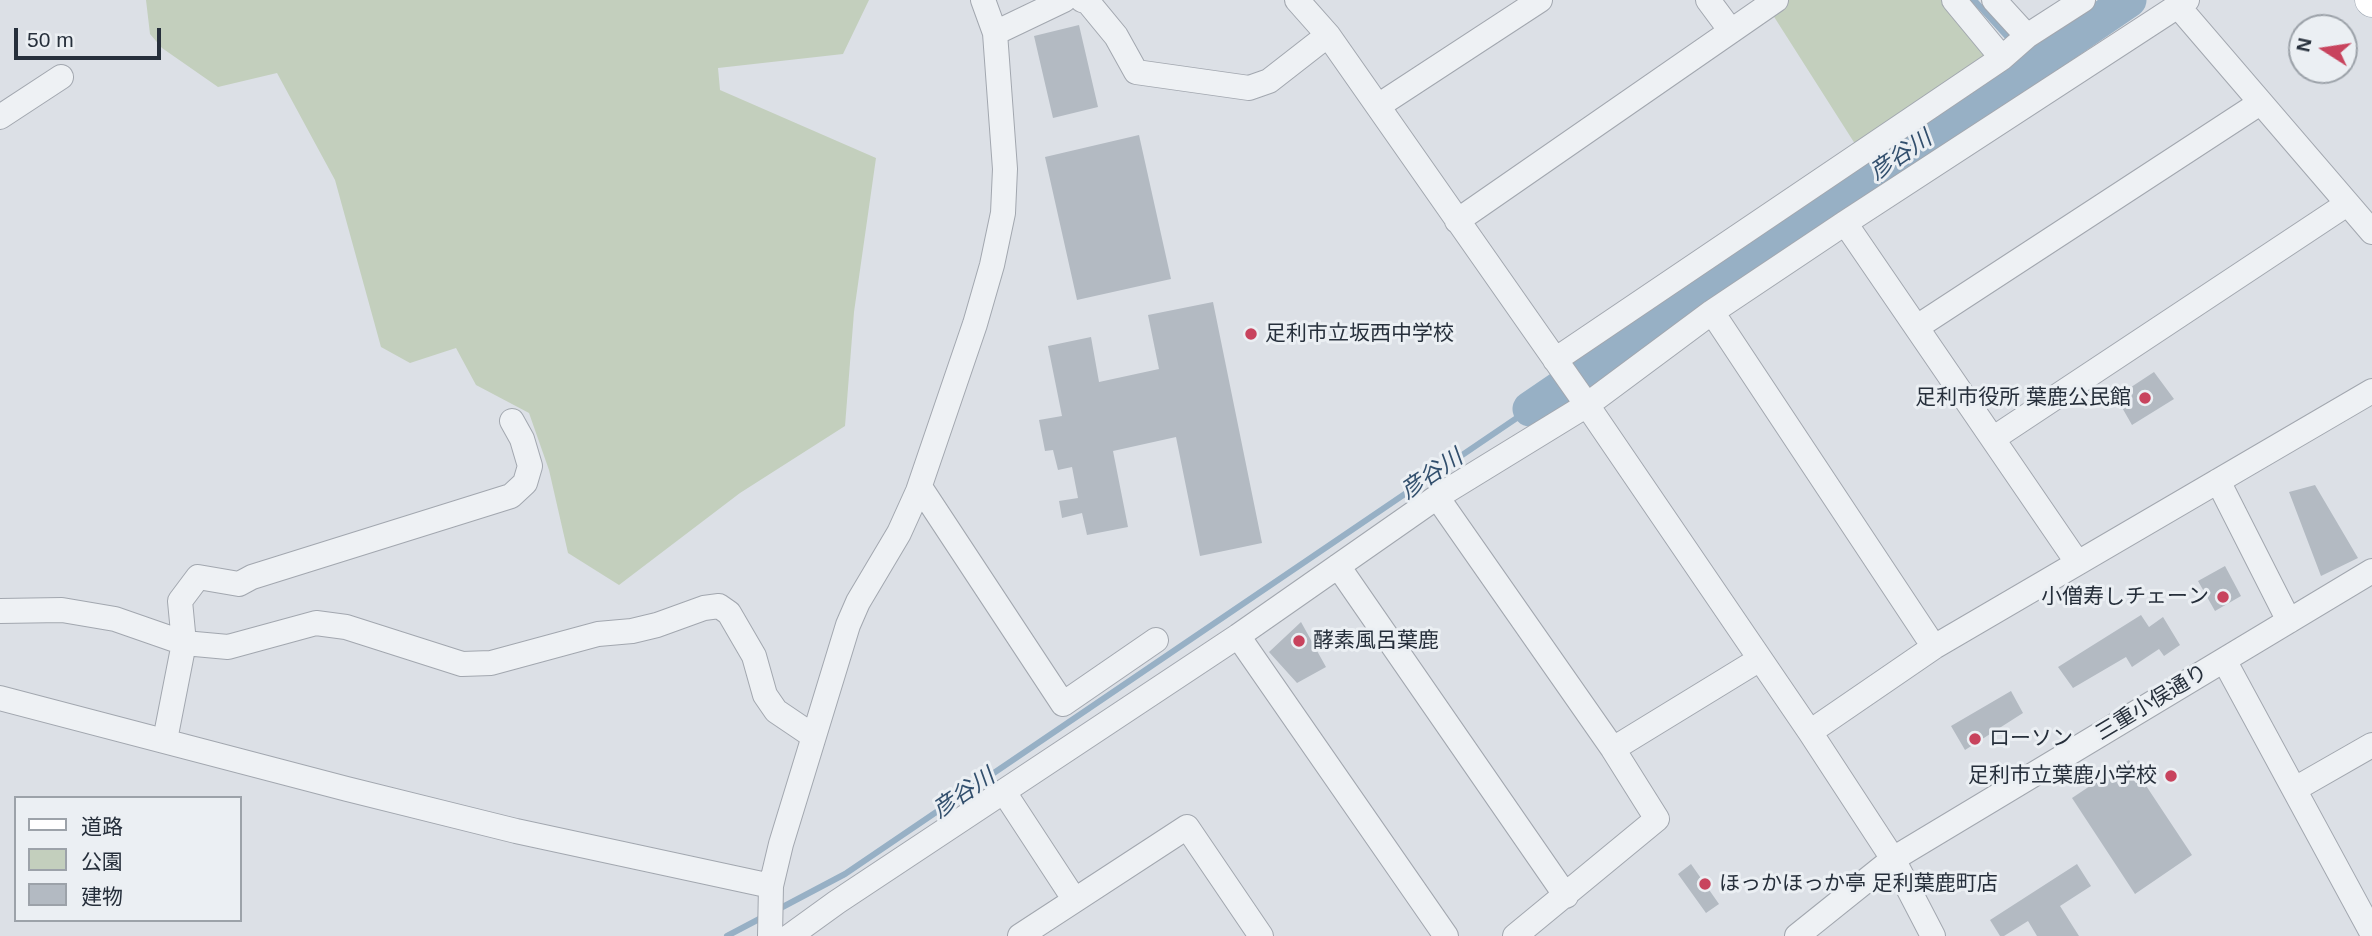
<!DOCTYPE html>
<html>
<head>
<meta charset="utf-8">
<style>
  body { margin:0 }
  #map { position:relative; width:2372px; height:936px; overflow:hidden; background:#dce0e6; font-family:Arial,"Noto Sans JP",sans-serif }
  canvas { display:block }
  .legend { position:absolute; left:14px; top:796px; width:228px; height:126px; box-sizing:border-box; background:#ebeff3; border:2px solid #9ca2a9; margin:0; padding:9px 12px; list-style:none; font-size:21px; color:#262f3b }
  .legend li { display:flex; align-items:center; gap:14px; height:35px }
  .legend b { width:35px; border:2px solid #9ca2a9 }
  .north { position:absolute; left:2288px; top:14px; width:70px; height:70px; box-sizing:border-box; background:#ebeff3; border:2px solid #9ca2a9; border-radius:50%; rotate:282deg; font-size:19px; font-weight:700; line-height:28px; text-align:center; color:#262f3b }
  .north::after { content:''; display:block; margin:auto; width:24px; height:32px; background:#c8435d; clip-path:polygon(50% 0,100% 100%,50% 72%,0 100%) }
  .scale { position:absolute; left:14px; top:28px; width:147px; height:32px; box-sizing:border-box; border:4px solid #262f3b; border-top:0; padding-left:9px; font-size:21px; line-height:24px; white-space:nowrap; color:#262f3b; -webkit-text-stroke:5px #ebeff3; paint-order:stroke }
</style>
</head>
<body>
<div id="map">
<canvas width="2372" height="936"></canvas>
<ul class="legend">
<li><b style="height:9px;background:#fff"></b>道路</li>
<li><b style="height:19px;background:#c3cfbd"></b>公園</li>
<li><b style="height:19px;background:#b3bac2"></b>建物</li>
</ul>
<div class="north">N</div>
<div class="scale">50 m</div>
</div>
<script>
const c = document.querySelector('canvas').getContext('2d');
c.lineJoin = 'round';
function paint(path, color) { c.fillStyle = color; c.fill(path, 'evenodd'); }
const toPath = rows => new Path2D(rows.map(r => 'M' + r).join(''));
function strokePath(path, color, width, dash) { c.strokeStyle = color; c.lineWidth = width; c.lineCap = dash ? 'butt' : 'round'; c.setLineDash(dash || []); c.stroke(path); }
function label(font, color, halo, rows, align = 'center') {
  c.font = font + ' Arial,"Noto Sans JP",sans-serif'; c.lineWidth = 6; c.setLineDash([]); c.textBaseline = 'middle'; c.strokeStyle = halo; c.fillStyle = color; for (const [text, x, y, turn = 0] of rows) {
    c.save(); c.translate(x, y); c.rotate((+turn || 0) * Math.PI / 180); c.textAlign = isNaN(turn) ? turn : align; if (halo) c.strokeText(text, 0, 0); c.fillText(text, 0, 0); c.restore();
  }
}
paint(toPath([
  [146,0,869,0,843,54,718,68,720,90,876,158,854,312,845,426,740,493,619,585,568,553,549,470,529,413,476,385,456,348,410,363,381,347,335,180,277,73,218,87,162,48,150,34],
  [1787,0,1947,0,1993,56,1857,147,1771,12]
]), '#c3cfbd');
strokePath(toPath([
  [1974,0,2013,43],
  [2020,51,2033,65],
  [775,911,845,874,1530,409],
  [727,936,763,917]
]), '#97b0c5', 6);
strokePath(toPath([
  [1530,409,2129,0]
]), '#97b0c5', 35);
paint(toPath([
  [1079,25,1098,107,1053,118,1034,36],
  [1139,135,1171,279,1077,300,1045,157],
  [1213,302,1262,543,1200,556,1176,437,1113,451,1128,527,1087,535,1082,513,1062,518,1059,501,1078,498,1072,467,1058,470,1053,450,1045,451,1039,420,1062,416,1048,346,1091,337,1099,382,1159,369,1148,315],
  [2154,372,2174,399,2132,425,2116,397],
  [2315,485,2358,558,2321,576,2289,492],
  [2225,566,2241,596,2215,611,2198,581],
  [2141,615,2149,627,2163,617,2180,645,2164,656,2159,649,2132,667,2126,657,2073,688,2058,667],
  [1301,622,1326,667,1297,683,1269,652],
  [2011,691,2023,713,1965,750,1951,726],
  [2129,760,2192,855,2135,894,2072,798],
  [1691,864,1719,904,1706,913,1678,874],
  [2077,864,2091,886,2060,906,2079,936,2037,936,2028,921,2004,936,2000,936,1990,920]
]), '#b3bac2');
const minor = toPath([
  [1082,0,1088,2,1116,36,1136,72,1249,88,1269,81,1328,35],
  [1297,0,1328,35,1587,405,1810,732,1893,859,1933,936],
  [1708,0,1731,31],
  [1954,0,2002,58],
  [1994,0,2027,36],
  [2177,5,2372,232],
  [995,33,1064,0],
  [1378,106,1540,0],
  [0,117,61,77],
  [1457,221,1776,0],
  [1845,223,2077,562],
  [1712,312,1934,647],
  [1917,327,2260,103],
  [1555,360,2002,58,2027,36,2083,0],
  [1994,438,2347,204],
  [2218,481,2289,621],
  [920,487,1063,704,1156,640],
  [1437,497,1613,749,1657,819,1515,936],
  [1338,566,1566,896],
  [0,611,62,610,115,619,184,643,228,647,316,623,346,627,462,664,491,663,598,634,632,631,657,625,704,608,719,606,729,613,754,656,765,695,776,711,813,736],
  [1238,636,1446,936],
  [2224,660,2372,933],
  [0,698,347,789,516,831,771,886],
  [1810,732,1934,647,2372,391],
  [165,740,184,643,180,601,198,577,239,584,252,577,511,496,525,483,530,466,522,439,512,421],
  [1613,749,1760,659],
  [2295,789,2372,745],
  [1004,792,1074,899],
  [770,936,771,886,781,844,848,625,858,602,899,533,918,491,975,324,992,265,1003,213,1005,169,995,33,983,0],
  [790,936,837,902,1238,636,1437,497,1587,405,1712,312,1845,223,2187,0],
  [1020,936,1187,827,1261,936],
  [1797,936,1893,859,2372,571]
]);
const major = toPath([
  [2371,0,2372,1]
]);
strokePath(minor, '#a2a7af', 26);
strokePath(major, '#9ca5b1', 33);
strokePath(minor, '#eef1f4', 24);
strokePath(major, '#fff', 32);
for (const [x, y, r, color] of [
  [1251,334,7,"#c8435d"],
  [2145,398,7,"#c8435d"],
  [2223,597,7,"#c8435d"],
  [1299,641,7,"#c8435d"],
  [1975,739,7,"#c8435d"],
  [2171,776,7,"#c8435d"],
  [1705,884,7,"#c8435d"]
]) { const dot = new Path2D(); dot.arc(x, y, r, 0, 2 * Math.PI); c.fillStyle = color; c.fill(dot); strokePath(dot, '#ebeff3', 2.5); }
label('21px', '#262f3b', '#ebeff3', [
  ["足利市立坂西中学校",1265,334],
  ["足利市役所 葉鹿公民館",2131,398,"right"],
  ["小僧寿しチェーン",2209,597,"right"],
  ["酵素風呂葉鹿",1313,641],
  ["ローソン",1989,739],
  ["足利市立葉鹿小学校",2157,776,"right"],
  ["ほっかほっか亭 足利葉鹿町店",1719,884]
], 'left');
label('21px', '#262f3b', '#ebeff3', [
  ["三重小俣通り",2152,703,-31]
]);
label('italic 23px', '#324f6d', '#ebeff3', [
  ["彦谷川",1901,156,-34],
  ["彦谷川",1432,475,-34],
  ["彦谷川",964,794,-34]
]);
</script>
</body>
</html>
